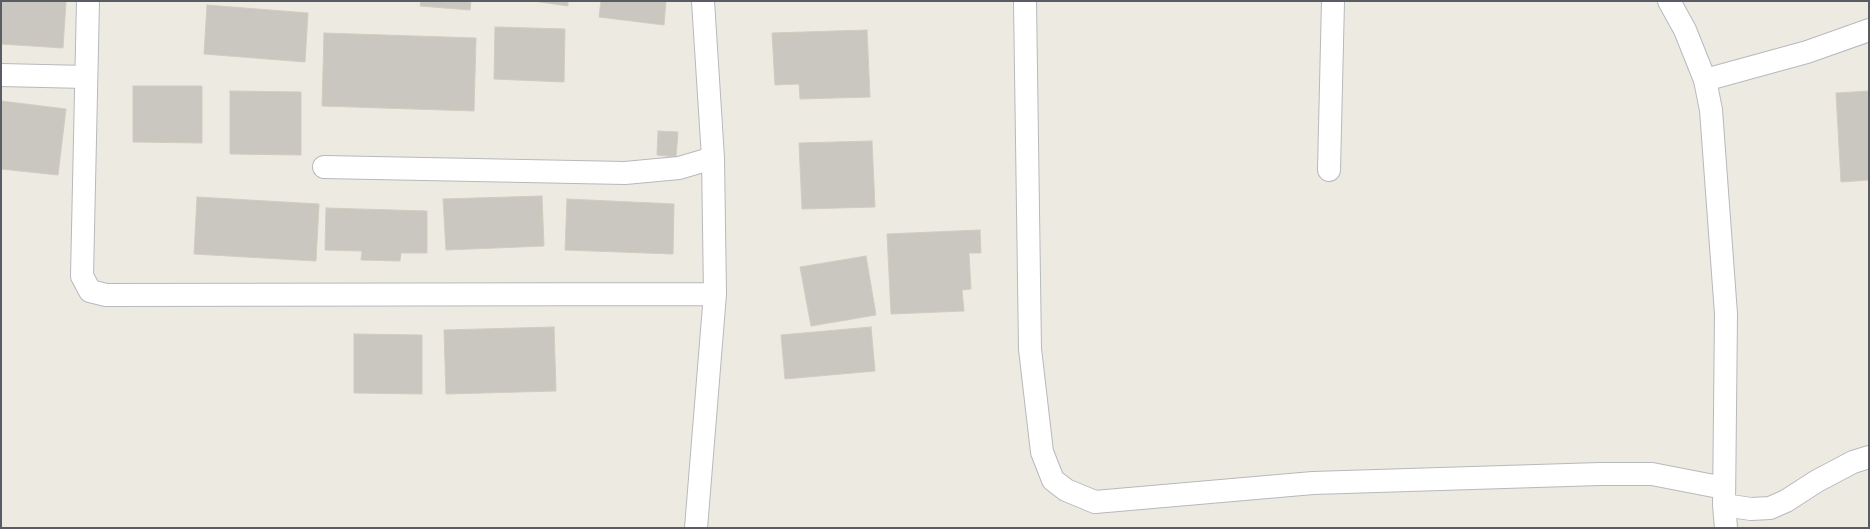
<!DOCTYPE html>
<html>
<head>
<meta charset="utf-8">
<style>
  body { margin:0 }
  #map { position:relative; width:1870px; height:529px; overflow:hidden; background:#edeae1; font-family:Overpass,sans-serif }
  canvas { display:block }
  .frame { position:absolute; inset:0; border:2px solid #595d63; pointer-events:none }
</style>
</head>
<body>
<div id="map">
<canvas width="1870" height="529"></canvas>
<div class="frame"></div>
</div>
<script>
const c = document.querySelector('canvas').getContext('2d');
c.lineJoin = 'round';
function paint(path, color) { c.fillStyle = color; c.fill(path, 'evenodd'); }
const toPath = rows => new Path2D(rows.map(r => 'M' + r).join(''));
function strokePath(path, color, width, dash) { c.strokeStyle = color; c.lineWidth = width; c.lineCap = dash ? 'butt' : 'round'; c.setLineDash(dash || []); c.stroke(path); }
const building = toPath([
  [1,1,66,2,63,48,1,44,1,1],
  [421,1,471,1,470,10,420,6,421,1],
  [533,1,568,1,568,6,533,1],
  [601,1,666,1,664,25,599,17,601,1],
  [207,5,308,13,305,62,204,54,207,5],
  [495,27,565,29,564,82,494,79,495,27],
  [867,30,870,97,800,99,799,84,775,85,772,33,867,30],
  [324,33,476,38,474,111,322,106,324,33],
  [133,86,202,86,202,143,133,142,133,86],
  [230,91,301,92,301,155,230,154,230,91],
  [1869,91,1869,180,1841,182,1836,93,1869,91],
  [1,101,66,109,58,175,1,169,1,101],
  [658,131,678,132,676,157,657,155,658,131],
  [872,141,875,207,802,209,799,143,872,141],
  [542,196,544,246,446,250,443,199,542,196],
  [197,197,319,204,316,261,194,254,197,197],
  [567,199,674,204,673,254,565,250,567,199],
  [326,208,427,211,427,253,401,253,400,261,361,260,362,251,325,250,326,208],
  [980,230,981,253,969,253,971,289,962,290,964,311,891,314,887,234,980,230],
  [866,256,876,315,811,326,800,267,866,256],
  [554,327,556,391,446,394,444,330,554,327],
  [871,327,875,371,785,379,781,335,871,327],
  [354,334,422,335,422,394,354,393,354,334]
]);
paint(building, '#cac7c0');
strokePath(building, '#d2ccbf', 1);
const minor = toPath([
  [88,1,82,276,90,291,106,295,715,294],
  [1025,1,1030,349,1042,452,1053,480,1066,490,1095,502,1313,483,1600,474,1652,474,1724,488],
  [1669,1,1685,30,1705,80,1711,110,1726,314,1724,505,1726,528],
  [1,75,86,77],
  [1705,80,1807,52,1869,30],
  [324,167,625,173,679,168,713,158],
  [1329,170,1333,1],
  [1724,505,1751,509,1770,508,1786,501,1817,481,1853,462,1869,457],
  [696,528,715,294,713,158,703,1]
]);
strokePath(minor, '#b6b9be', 24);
strokePath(minor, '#fff', 22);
</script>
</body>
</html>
